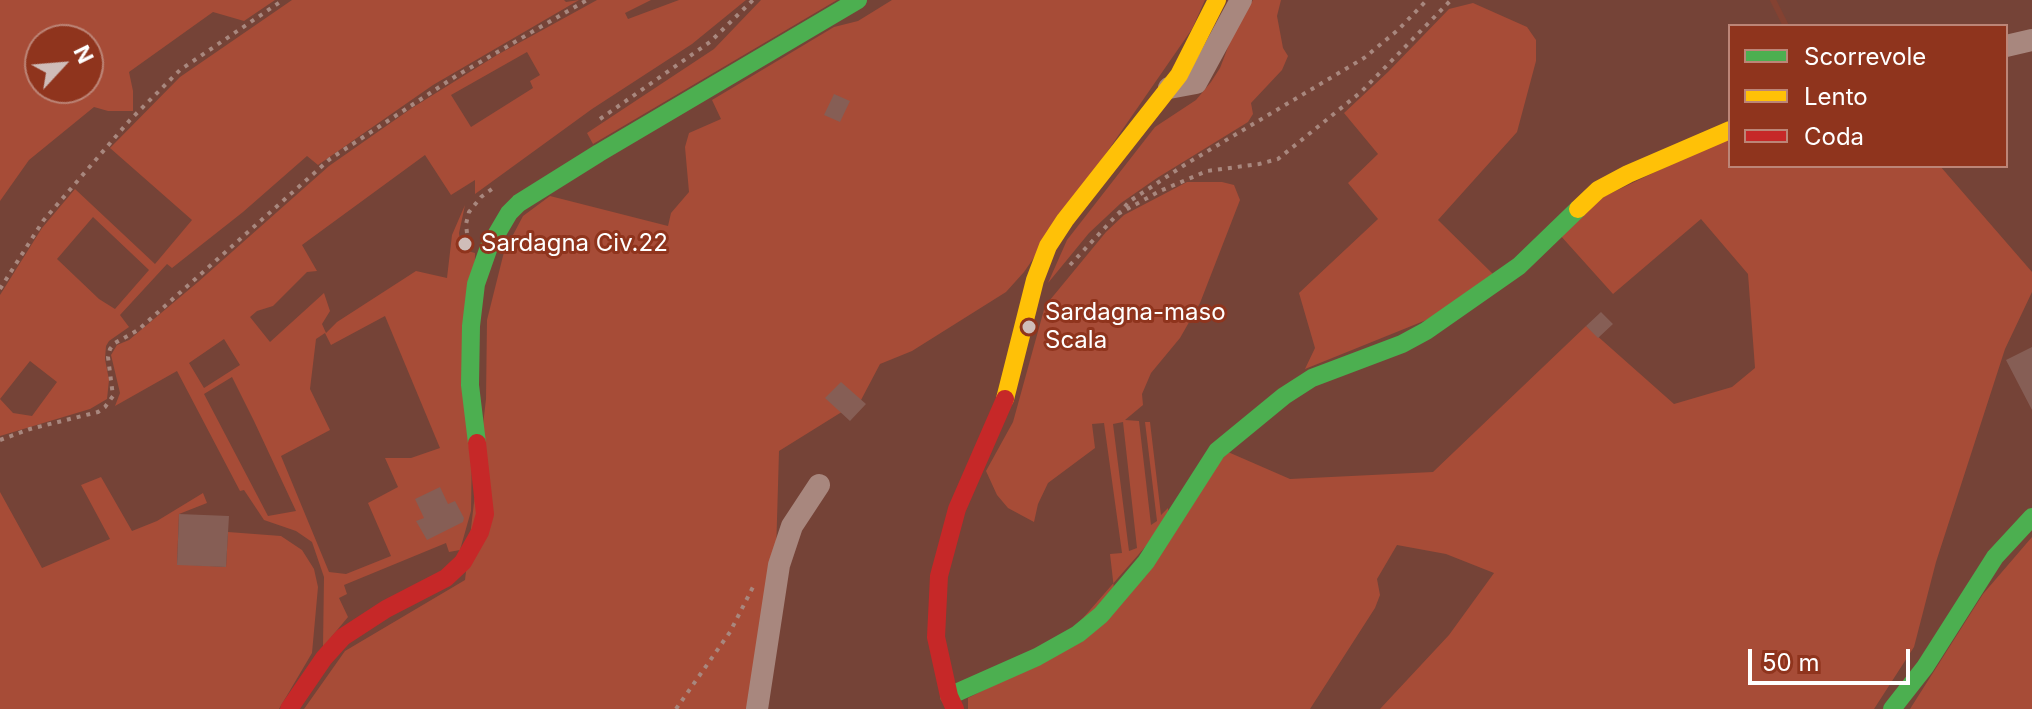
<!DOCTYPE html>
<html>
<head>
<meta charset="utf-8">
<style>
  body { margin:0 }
  #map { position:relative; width:2032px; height:709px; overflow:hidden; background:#754337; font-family:Inter,sans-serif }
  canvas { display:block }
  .legend { position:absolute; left:1728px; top:24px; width:280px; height:144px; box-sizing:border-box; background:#8f341d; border:2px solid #bc8577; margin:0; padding:10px 14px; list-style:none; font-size:24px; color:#fff }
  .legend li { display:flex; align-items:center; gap:16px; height:40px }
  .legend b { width:40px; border:2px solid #bc8577 }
  .north { position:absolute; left:24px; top:24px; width:80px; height:80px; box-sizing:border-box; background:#8f341d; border:2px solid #bc8577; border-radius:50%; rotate:64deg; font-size:22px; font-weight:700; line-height:32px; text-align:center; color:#fff }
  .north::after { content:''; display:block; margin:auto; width:28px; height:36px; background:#cfbdb9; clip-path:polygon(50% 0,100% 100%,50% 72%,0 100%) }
  .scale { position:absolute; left:1748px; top:649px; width:162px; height:36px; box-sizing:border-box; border:4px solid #fff; border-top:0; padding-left:10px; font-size:24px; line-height:28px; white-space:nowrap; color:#fff; -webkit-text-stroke:6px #8f341d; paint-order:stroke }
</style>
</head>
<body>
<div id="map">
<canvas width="2032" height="709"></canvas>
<ul class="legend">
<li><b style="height:10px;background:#4caf50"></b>Scorrevole</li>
<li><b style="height:10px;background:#ffc107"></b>Lento</li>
<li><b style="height:10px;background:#c62828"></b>Coda</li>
</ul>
<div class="north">N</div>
<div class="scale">50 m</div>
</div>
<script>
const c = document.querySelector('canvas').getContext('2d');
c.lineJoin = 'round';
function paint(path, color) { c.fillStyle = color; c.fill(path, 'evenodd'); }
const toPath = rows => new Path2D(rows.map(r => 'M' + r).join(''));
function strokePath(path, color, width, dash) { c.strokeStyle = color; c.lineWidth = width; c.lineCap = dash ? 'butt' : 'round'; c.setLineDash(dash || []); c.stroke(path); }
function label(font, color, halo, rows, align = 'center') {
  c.font = font + ' Inter,sans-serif'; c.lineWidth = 6; c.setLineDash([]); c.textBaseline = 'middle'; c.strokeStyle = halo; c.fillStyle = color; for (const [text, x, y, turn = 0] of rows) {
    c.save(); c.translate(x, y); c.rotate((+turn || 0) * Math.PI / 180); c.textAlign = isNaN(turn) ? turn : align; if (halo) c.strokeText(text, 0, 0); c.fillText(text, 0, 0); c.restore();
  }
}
paint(toPath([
  [0,0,275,0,244,21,213,12,129,72,133,91,133,111,108,111,94,107,29,160,0,201],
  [88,40,88,88,40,88,40,40],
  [292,0,564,0,566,2,579,0,433,85,318,165,307,156,243,212,172,268,167,264,120,315,129,327,109,341,106,346,105,359,109,380,107,399,90,409,0,436,0,295,42,228,75,189,155,264,192,220,110,148,180,77],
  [93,217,149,270,115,309,99,299,57,259],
  [30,361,57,382,32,416,13,413,0,399],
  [597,0,651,0,625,13,628,19,679,0,746,0,692,44,592,109,475,194,475,180,451,195,425,155,302,245,317,271,307,272,273,306,257,311,250,317,270,342,324,293,330,311,322,324,326,333,337,322,416,271,447,278,452,235,465,205,459,233,460,241,468,251,475,253,471,511,460,550,449,552,446,543,344,585,347,594,339,598,348,617,323,647,324,577,312,542,296,531,264,520,244,490,240,491,177,371,115,406,120,393,111,355,117,345,129,340,198,282,329,166,412,108,497,55],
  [527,52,540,75,530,81,533,88,471,127,451,95],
  [385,316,440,448,411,458,385,458,398,487,368,503,391,556,346,574,329,572,281,456,330,430,310,389,316,339,325,333,331,345],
  [224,339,240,365,204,388,189,363],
  [232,377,254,421,296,511,268,516,204,394],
  [761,0,837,0,593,144,587,133,714,49],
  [892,0,1205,0,1192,29,1024,272,1006,292,912,351,880,364,861,400,779,451,776,554,749,709,304,709,345,651,465,580,486,399,487,320,504,252,523,216,550,196,668,226,671,213,689,192,685,147,689,133,721,119,712,100,834,27,858,21],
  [1253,0,1281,0,1277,16,1283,48,1288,56,1282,70,1251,103,1253,114,1248,122,1157,178,1121,203,1089,233,1048,283,1067,240,1155,127,1196,100,1211,82,1220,68,1235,29],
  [1473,3,1527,27,1536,40,1536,61,1517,132,1438,220,1496,277,1451,310,1305,369,1315,348,1299,293,1378,219,1348,183,1378,154,1344,113,1388,72,1449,9],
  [1730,136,1730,166,1940,166,2032,272,2032,292,2005,349,1936,562,1914,647,1874,709,1380,709,1449,635,1494,573,1446,554,1397,545,1377,579,1380,595,1375,608,1310,709,968,709,968,698,1049,657,1228,452,1290,479,1433,472,1586,326,1674,404,1732,387,1755,368,1748,274,1701,219,1613,294,1560,235,1597,200],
  [1187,182,1222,182,1234,185,1240,200,1200,303,1180,338,1151,373,1142,394,1143,405,1125,420,1139,421,1151,525,1157,521,1145,422,1150,422,1161,515,1168,508,1169,518,1146,554,1114,589,1110,554,1122,553,1104,423,1092,424,1095,448,1048,483,1038,504,1034,522,1008,508,997,495,986,471,1013,422,1045,306,1106,232,1124,215],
  [1123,422,1137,548,1129,551,1113,424],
  [101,477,132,531,157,521,203,493,207,503,179,514,177,564,226,567,228,532,281,536,302,550,314,569,318,587,312,653,279,709,0,709,0,492,42,568,110,539,81,485],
  [2032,537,2032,709,1910,709,1983,594]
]), '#a74c37');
strokePath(toPath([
  [1773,0,1786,26]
]), '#844232', 6);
paint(toPath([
  [834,94,850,101,840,122,824,115],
  [1601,312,1613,324,1598,338,1586,326],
  [2032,347,2032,410,2006,360],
  [841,382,866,404,850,421,825,398],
  [440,487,448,504,455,501,464,518,463,522,427,540,416,521,424,518,415,499],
  [179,514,229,516,226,567,177,565]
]), '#865e55');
strokePath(toPath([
  [600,119,710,42,753,0],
  [1118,214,1160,191,1207,171,1259,164,1278,159,1361,92,1451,0],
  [467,233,466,224,469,212,481,197,492,189],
  [1070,265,1130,201,1186,164,1364,58,1398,30,1427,0],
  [0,289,43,221,130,120,180,70,283,0],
  [0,440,30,429,98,412,105,407,113,396,108,357,110,349,115,343,138,330,330,159,456,76,587,0],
  [676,709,730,632,754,585]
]), '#a8877e', 4, [4, 6]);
strokePath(toPath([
  [2006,46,2032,40],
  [1169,88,1196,83,1241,0],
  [757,709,779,565,792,526,819,485]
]), '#a8877e', 22);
strokePath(toPath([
  [477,443,470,385,471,326,476,284,489,247,509,213,519,203,599,153,858,0],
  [949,696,1037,657,1078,634,1101,615,1146,562,1217,451,1284,396,1312,378,1402,344,1426,331,1519,266,1578,209],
  [1892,709,1925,667,1995,557,2032,517]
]), '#4caf50', 18);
strokePath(toPath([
  [1578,209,1598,190,1628,174,1730,130],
  [1005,399,1035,280,1048,246,1065,220,1179,75,1217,0]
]), '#ffc107', 18);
strokePath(toPath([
  [289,709,324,658,343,637,386,609,446,578,463,562,480,532,485,514,477,443],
  [955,709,949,696,936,637,939,576,957,509,1005,399]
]), '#c62828', 18);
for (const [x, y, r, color] of [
  [465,244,8,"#cfbdb9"],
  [1029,327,8,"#cfbdb9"]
]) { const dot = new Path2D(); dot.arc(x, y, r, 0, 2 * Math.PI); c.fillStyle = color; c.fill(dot); strokePath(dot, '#8f341d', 3); }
label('24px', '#fff', '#8f341d', [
  ["Sardagna Civ.22",481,244],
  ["Sardagna-maso",1045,313],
  ["Scala",1045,341]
], 'left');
</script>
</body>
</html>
